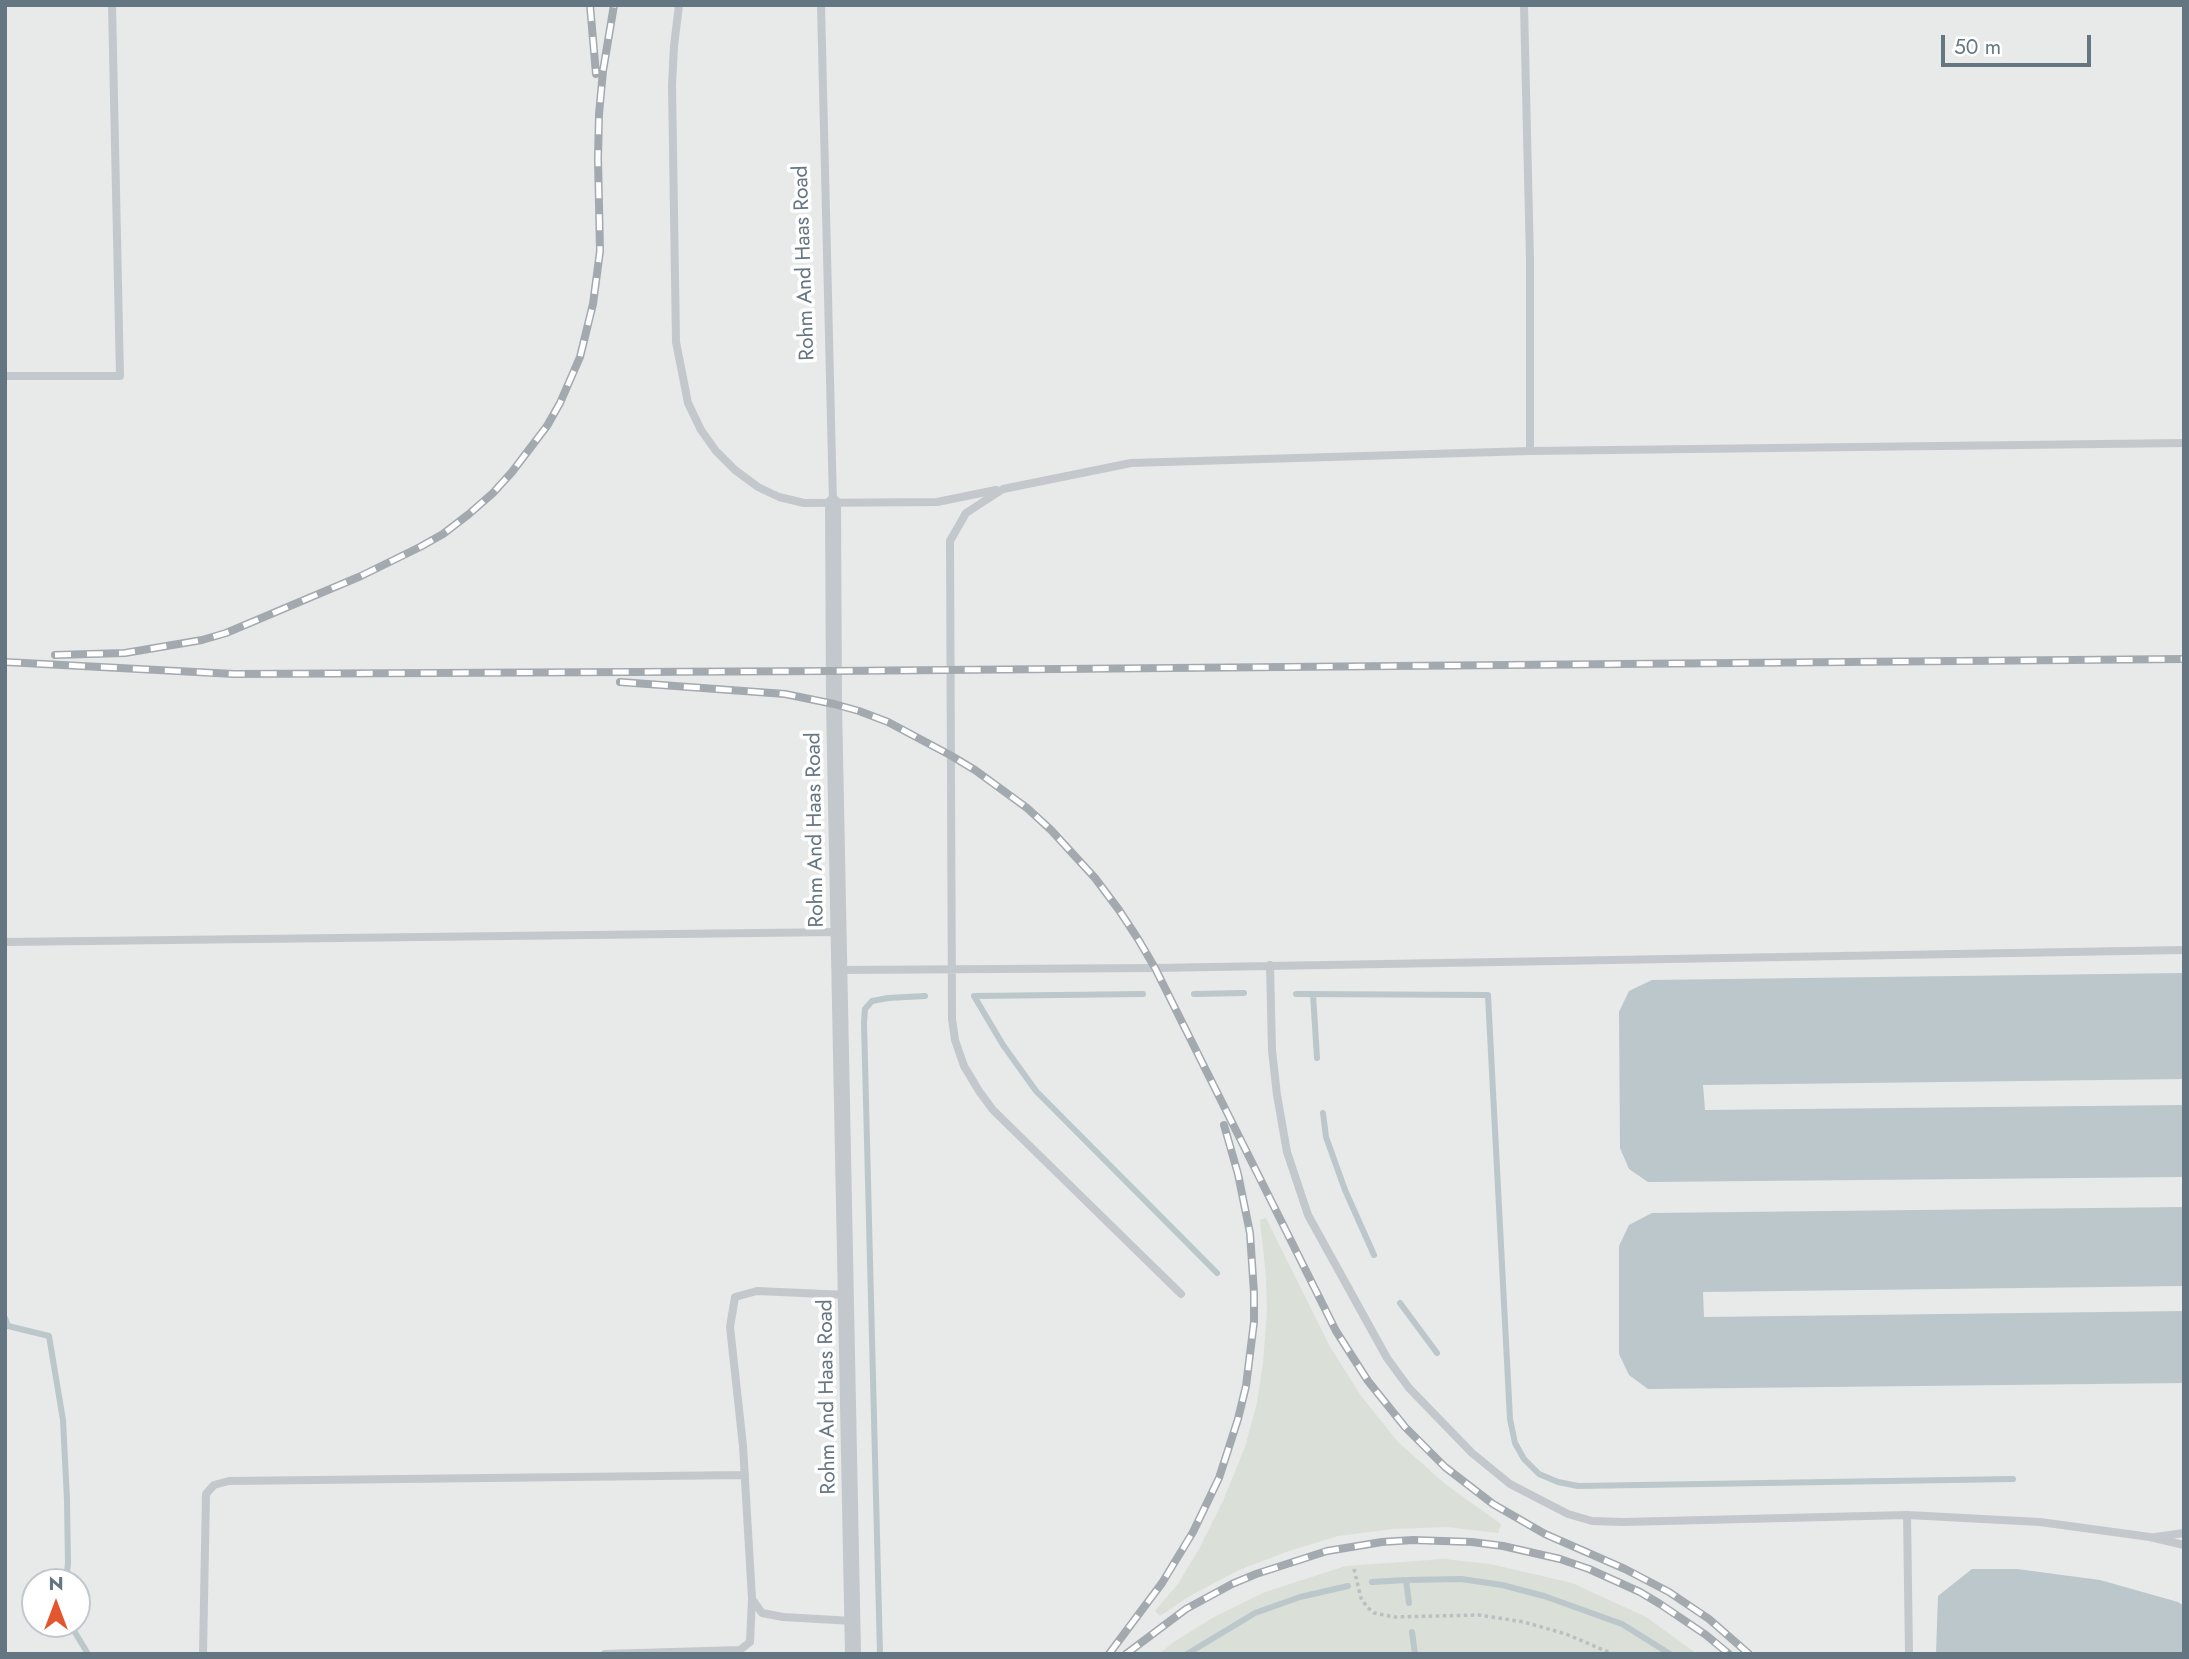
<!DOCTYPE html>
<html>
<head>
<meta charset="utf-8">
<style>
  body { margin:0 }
  #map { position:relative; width:2189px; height:1659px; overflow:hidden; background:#fafaf8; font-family:Jost,sans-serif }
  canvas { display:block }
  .frame { position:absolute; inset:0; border:7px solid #657683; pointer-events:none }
  .north { position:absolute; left:21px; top:1568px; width:70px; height:70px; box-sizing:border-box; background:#fff; border:2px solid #c1c8cd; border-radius:50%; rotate:0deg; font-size:19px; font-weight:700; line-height:28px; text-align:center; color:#657683 }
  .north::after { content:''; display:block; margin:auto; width:24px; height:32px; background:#e4572e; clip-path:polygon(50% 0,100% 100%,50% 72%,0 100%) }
  .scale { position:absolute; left:1941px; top:35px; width:150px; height:32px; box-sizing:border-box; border:4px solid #657683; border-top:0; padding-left:9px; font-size:21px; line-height:24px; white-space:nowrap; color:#657683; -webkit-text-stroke:5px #fff; paint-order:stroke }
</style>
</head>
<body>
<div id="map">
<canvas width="2189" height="1659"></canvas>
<div class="frame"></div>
<div class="north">N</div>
<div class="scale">50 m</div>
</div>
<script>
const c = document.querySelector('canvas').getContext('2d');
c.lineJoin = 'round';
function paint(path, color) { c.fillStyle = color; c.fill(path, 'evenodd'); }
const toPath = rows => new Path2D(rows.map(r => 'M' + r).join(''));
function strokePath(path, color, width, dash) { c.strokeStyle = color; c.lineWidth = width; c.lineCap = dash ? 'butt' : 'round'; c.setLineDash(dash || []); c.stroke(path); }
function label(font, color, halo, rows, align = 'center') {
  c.font = font + ' Jost,sans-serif'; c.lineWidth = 7; c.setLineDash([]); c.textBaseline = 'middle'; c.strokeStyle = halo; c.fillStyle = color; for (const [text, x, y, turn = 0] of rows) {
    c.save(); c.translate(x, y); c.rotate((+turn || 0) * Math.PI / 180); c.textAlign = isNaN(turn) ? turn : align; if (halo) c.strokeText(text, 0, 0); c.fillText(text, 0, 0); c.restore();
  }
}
paint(toPath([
  [5,5,2184,5,2184,1654,5,1654],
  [35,1582,77,1582,77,1624,35,1624]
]), '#e8e9e9');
paint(toPath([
  [1266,1218,1329,1345,1361,1396,1398,1442,1445,1484,1501,1524,1498,1533,1447,1527,1394,1529,1338,1536,1286,1552,1239,1570,1188,1597,1160,1616,1155,1611,1178,1584,1200,1547,1223,1501,1245,1447,1257,1403,1263,1363,1267,1312,1266,1276,1260,1220],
  [1444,1559,1490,1564,1572,1583,1646,1617,1697,1654,1159,1654,1174,1642,1214,1617,1265,1592,1346,1566]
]), '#dadfd7');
paint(toPath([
  [2184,973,2184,1079,1703,1085,1705,1110,2184,1105,2184,1177,1648,1182,1629,1169,1620,1148,1619,1012,1629,991,1652,980],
  [2184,1207,2184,1286,1703,1292,1704,1317,2184,1311,2184,1383,1648,1389,1629,1375,1619,1354,1619,1246,1629,1225,1652,1213],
  [1972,1569,2017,1569,2100,1580,2178,1602,2184,1606,2184,1654,1936,1654,1938,1596]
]), '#bbc7cb');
strokePath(toPath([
  [1143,994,974,996,1003,1045,1036,1091,1217,1273],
  [1194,994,1244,993],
  [1296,994,1488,995,1510,1419,1515,1443,1524,1459,1539,1474,1558,1482,1578,1486,2013,1479],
  [1313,994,1317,1058],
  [1323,1113,1326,1137,1345,1190,1374,1255],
  [1400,1303,1437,1353],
  [5,1318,8,1326,49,1336,63,1420,67,1500,68,1563,66,1582],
  [1406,1580,1461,1579,1502,1585,1544,1596,1622,1624,1670,1654],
  [1372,1582,1406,1580,1409,1603],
  [70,1624,88,1654],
  [1412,1632,1415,1654],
  [880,1654,864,1023,865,1009,872,1001,888,998,925,996],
  [1187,1654,1255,1613,1300,1597,1348,1586]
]), '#bbc7cb', 6);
strokePath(toPath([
  [1354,1569,1361,1598,1367,1607,1374,1613,1394,1617,1479,1615,1524,1622,1566,1634,1613,1654]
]), '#bbbfc2', 3.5, [3.5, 3.5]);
strokePath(toPath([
  [679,5,674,46,672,85,676,342,688,403,701,430,716,451,735,470,758,487,779,497,804,503,937,502,996,490],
  [821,5,833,503],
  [5,376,120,376,112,5],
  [1530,451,2184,443],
  [5,942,840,932],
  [1270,965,1272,1050,1277,1095,1287,1152,1308,1215,1387,1358,1409,1388,1472,1453,1510,1484,1568,1514,1592,1521,1623,1522,1907,1515,2040,1522,2150,1537,2184,1545],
  [841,970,1155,968,2184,950],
  [1181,1294,993,1110,979,1091,964,1066,955,1040,952,1019,950,541,966,513,1003,489,1131,463,1530,451,1530,261,1524,5],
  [847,1295,757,1291,735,1297,730,1327,743,1446,752,1599,762,1613,783,1617,853,1621],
  [1907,1515,1909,1654],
  [2155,1537,2184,1533],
  [203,1654,206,1494,214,1485,229,1481,745,1475],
  [605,1654,740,1650,750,1642,752,1599]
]), '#c3c8cc', 8);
strokePath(toPath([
  [833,503,834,704,853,1654]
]), '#c3c8cc', 16);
const rail = toPath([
  [590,5,596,74],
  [55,655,125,653,202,640,226,633,361,576,420,547,443,534,469,514,493,493,512,472,547,426,560,403,580,357,593,304,600,251,598,158,599,114,603,71,614,5],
  [5,662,234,674,834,671,2184,659],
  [620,682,785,694,834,704,859,711,888,722,950,755,975,770,1027,808,1051,830,1095,878,1119,910,1138,939,1155,968,1336,1331,1368,1381,1405,1427,1445,1467,1493,1504,1545,1534,1625,1569,1669,1592,1709,1619,1749,1654],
  [1109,1654,1162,1583,1193,1532,1219,1478,1238,1419,1246,1386,1254,1322,1254,1293,1250,1233,1238,1174,1224,1125],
  [1126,1654,1186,1609,1232,1584,1256,1574,1327,1551,1382,1542,1413,1540,1472,1542,1503,1546,1560,1559,1589,1569,1640,1592,1660,1604,1706,1635,1729,1654]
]);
strokePath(rail, '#a2aab0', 8);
strokePath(rail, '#fff', 5, [16]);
label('21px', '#657683', '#fff', [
  ["Rohm And Haas Road",805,263,-92],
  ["Rohm And Haas Road",816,830,-91],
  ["Rohm And Haas Road",828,1397,-91]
]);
</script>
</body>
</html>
